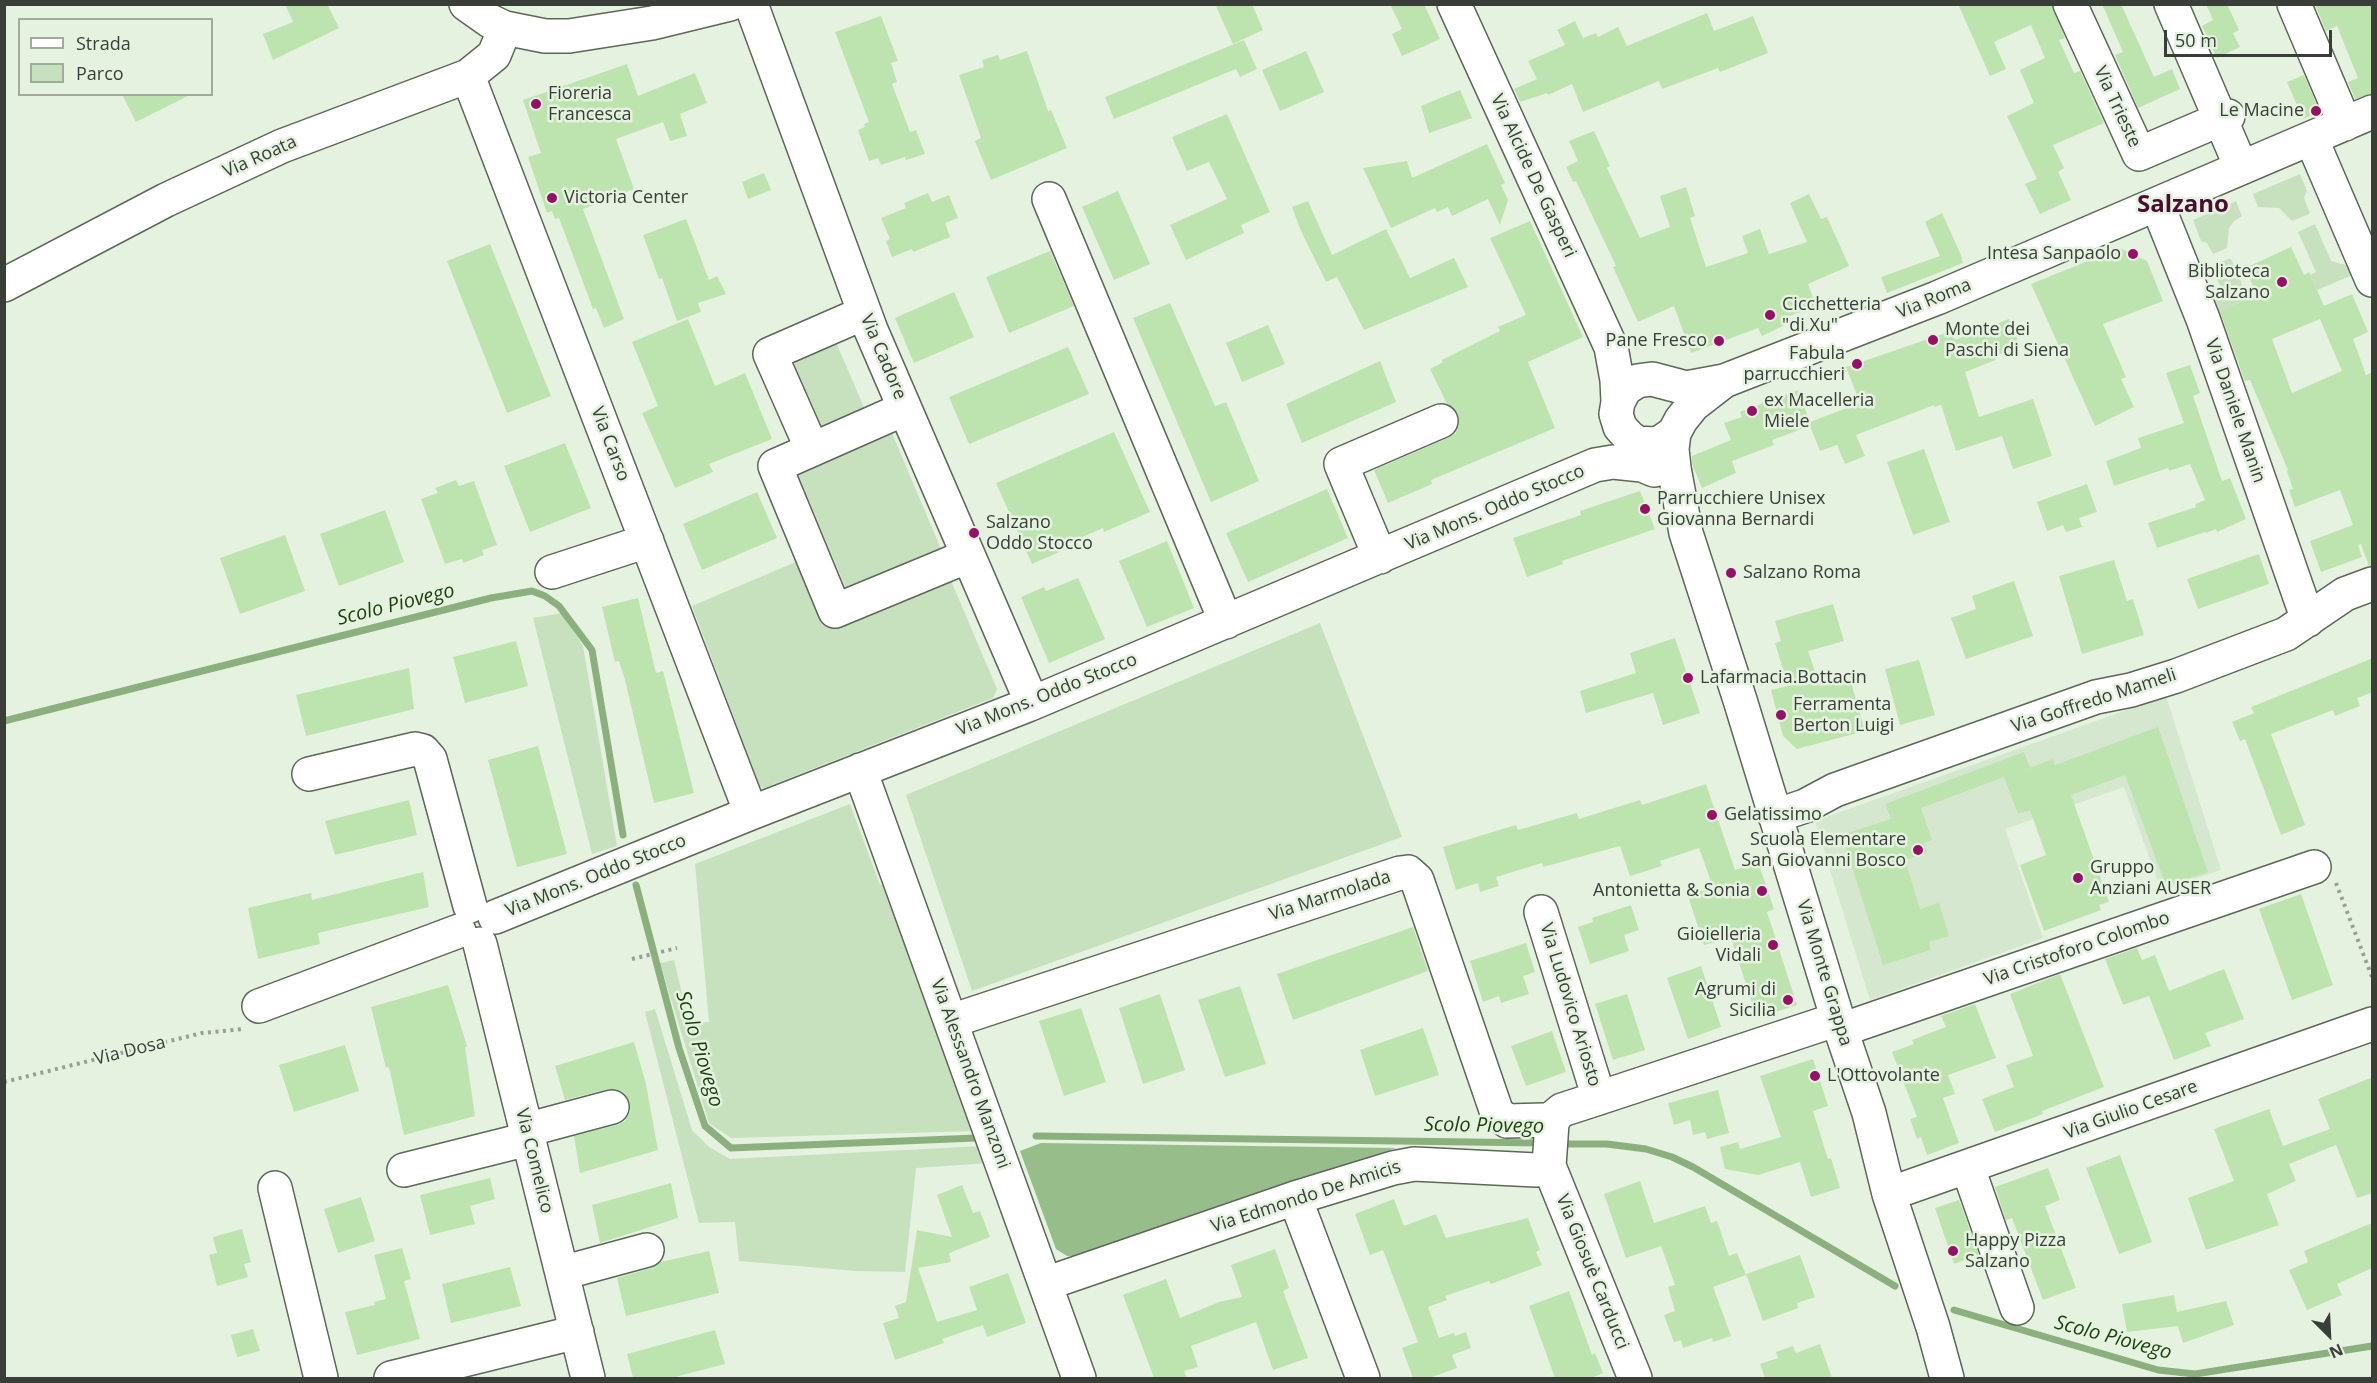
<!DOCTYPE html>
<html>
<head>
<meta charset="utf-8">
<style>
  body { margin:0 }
  #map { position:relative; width:2377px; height:1383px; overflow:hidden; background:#e5f2e0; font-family:"Open Sans",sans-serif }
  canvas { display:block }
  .frame { position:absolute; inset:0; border:6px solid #393e38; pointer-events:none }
  .legend { position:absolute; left:18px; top:18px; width:195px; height:78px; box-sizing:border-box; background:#e5f2e0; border:2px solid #a0aa9d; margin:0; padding:8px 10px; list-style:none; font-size:18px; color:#393e38 }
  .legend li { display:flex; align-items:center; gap:12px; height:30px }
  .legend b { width:30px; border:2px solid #a0aa9d }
  .north { position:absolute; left:2299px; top:1305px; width:60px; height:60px; -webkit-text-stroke:4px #e5f2e0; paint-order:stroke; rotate:156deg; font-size:16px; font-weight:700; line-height:24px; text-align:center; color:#393e38 }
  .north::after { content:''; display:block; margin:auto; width:21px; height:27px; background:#393e38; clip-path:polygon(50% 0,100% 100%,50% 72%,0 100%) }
  .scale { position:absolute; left:2164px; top:30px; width:168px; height:27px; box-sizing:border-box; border:3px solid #393e38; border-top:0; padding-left:8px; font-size:18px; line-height:21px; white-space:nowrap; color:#393e38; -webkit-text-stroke:4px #e5f2e0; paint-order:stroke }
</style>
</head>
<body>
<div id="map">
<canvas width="2377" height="1383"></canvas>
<div class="frame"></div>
<ul class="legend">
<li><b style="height:8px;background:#fff"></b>Strada</li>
<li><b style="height:16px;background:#c7e1be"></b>Parco</li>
</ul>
<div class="north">N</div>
<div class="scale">50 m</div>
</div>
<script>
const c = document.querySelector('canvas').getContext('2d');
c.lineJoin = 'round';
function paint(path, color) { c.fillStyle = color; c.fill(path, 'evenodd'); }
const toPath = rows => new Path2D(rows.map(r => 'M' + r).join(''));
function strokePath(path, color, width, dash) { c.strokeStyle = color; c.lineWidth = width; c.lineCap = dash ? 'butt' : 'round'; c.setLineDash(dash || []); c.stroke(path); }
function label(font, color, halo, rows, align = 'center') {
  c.font = font + ' "Open Sans",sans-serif'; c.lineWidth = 5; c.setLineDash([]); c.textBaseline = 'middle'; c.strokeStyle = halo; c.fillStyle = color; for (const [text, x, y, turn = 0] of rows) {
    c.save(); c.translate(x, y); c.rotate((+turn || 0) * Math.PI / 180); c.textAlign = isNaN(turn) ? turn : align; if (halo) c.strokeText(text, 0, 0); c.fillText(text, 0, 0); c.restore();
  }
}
paint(toPath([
  [2166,696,2221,870,2161,890,2124,787,2005,829,2043,938,1870,1000,1815,821]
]), '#d5e7cf');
paint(toPath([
  [2300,174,2307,191,2304,198,2310,213,2309,214,2292,221,2279,208,2258,207,2253,194],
  [2236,201,2242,216,2234,221,2229,228,2227,248,2213,254,2207,243,2201,241,2193,220],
  [2315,224,2331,261,2350,266,2355,274,2317,290,2310,275,2316,272,2298,232],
  [2228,259,2231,259,2249,300,2218,313,2213,301,2225,296,2211,266],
  [835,340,866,412,816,433,789,361],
  [891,431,944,556,849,596,797,471],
  [798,561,824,623,947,571,997,689,993,698,764,788,760,787,692,606],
  [562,613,583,646,617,846,592,854,533,618],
  [1320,623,1402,837,972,991,906,795],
  [850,804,880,885,888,883,976,1131,731,1138,709,1123,660,963,674,960,689,1023,709,1022,695,864],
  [655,1009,692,1130,709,1147,730,1159,982,1146,989,1163,916,1168,905,1272,856,1271,739,1261,735,1222,699,1223,645,1012]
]), '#c7e1be');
paint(toPath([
  [1041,1143,1396,1148,1077,1256,1067,1256,1056,1249,1020,1151]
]), '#97bd8a');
strokePath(toPath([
  [4,721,491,598,532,591,545,596,559,606,592,650,623,835],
  [636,885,679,1048,705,1126,731,1148,976,1138],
  [1036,1136,1542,1143],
  [1559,1144,1607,1144,1646,1149,1672,1157,1693,1167,1895,1286],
  [1954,1310,2158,1370,2195,1374,2372,1346]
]), '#8bb07d', 7);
paint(toPath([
  [285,4,327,4,339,28,273,60,263,34,293,22],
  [1215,4,1252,4,1263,30,1233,44],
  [1390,4,1424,4,1440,39,1402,56,1392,34,1402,29],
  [1958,4,2052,4,2065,38,2059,40,2074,73,2080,71,2104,123,2053,145,2064,168,2058,172,2071,200,2040,214,2025,184,2037,179,2007,116,2034,103,2020,70,2045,58,2031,25,1994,42,2006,69,1990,76],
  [2102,4,2121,4,2154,77,2172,69,2180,89,2138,108,2115,55,2123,52],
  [2206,4,2227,4,2239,30,2233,33,2240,47,2217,58,2202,26,2213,20],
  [2315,4,2373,4,2373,94,2355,99,2348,82,2358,78,2337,26,2326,31],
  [1707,13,1714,31,1753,16,1768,53,1720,72,1718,68,1662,89,1659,81,1583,112,1572,84,1548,95,1547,93,1520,102,1514,89,1537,79,1528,61,1565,45,1557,30,1575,21,1583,38,1596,33,1598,37,1618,27,1627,46],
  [881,16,898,61,891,63,897,82,892,84,910,132,916,130,925,154,906,160,905,157,881,165,878,158,869,161,858,130,865,127,864,124,869,122,835,32],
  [1244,40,1257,69,1240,77,1236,69,1114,119,1105,97],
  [1027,51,1048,111,1051,110,1067,148,991,180,975,141,981,138,959,75,984,67,982,60,998,55,1000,60],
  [1306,51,1324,92,1280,111,1262,70],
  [627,64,638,96,695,73,707,103,680,114,687,136,670,141,663,122,616,139,634,189,583,209,624,319,604,328,596,308,593,309,559,218,555,219,552,211,547,213,528,157,541,153,523,100],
  [2304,75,2320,112,2303,119,2287,82],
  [1460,90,1472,118,1429,133,1421,106],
  [122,94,192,94,136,122],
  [1227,114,1270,212,1241,225,1244,233,1186,260,1170,225,1227,199,1209,162,1187,171,1172,137],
  [1594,131,1610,166,1607,168,1640,238,1670,227,1660,196,1686,187,1695,216,1690,218,1706,267,1748,253,1742,236,1760,229,1769,254,1807,242,1790,203,1809,194,1821,219,1827,217,1849,266,1808,284,1816,306,1787,317,1789,323,1762,336,1758,328,1691,353,1674,306,1638,322,1613,267,1616,266,1576,181,1573,182,1566,167,1578,161,1569,141],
  [1487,144,1505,183,1501,185,1508,200,1500,225,1488,199,1452,216,1448,207,1437,212,1435,208,1391,228,1363,168,1407,161,1412,178],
  [764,173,771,190,748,199,742,182],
  [1118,191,1150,264,1114,280,1082,207],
  [928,193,932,202,949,195,958,218,945,223,950,237,913,252,912,249,892,257,886,241,890,239,881,218,906,208,904,203],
  [1308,201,1332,255,1386,229,1410,278,1454,258,1468,287,1364,330,1337,277,1326,282,1301,231,1292,207],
  [1942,213,1961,255,1963,263,1887,293,1881,277,1940,256,1925,222],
  [686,219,709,280,717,276,726,294,698,303,701,312,677,321,662,278,659,279,643,235],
  [1530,221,1583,337,1528,362,1555,428,1431,480,1432,484,1388,503,1374,470,1448,438,1456,433,1459,424,1458,413,1447,404,1430,369,1443,362,1442,360,1500,331,1498,327,1526,315,1490,238],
  [490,244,551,396,507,413,447,261],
  [2291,247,2304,275,2309,272,2324,306,2352,294,2368,332,2353,339,2366,375,2373,372,2373,566,2369,566,2361,544,2358,545,2362,557,2321,572,2310,541,2353,525,2340,490,2295,507,2289,490,2293,489,2287,471,2288,470,2250,380,2245,381,2220,312,2257,295,2245,268],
  [2320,319,2342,371,2292,393,2272,339],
  [2120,248,2147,261,2163,301,2103,324,2126,377,2121,379,2134,407,2095,426,2031,284],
  [1050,251,1074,306,1009,333,986,277],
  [954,292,974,337,914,363,895,318],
  [1170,303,1215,406,1226,402,1259,481,1211,502,1133,318],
  [688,319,715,386,745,373,772,439,709,464,713,472,675,488,642,413,658,406,632,342],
  [2009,319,2020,346,1995,356,1996,360,1965,372,1979,417,2033,399,2052,456,2013,469,2002,436,1956,451,1941,405,1934,407,1934,405,1856,435,1865,456,1845,464,1837,445,1820,451,1810,426,1772,440,1774,445,1732,461,1736,473,1702,488,1692,464,1692,456,1731,440,1724,423,1742,417,1740,412,1798,390,1810,422,1860,403,1846,367,1952,331,1955,340],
  [1268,325,1285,364,1242,382,1226,343],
  [1068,347,1089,394,969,444,949,397],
  [1380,361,1396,402,1302,443,1286,404],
  [2190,365,2200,393,2193,396,2222,481,2230,478,2246,519,2217,532,2216,529,2206,533,2205,532,2157,548,2148,523,2196,507,2195,504,2205,500,2190,464,2169,471,2168,468,2114,486,2106,461,2141,448,2138,438,2184,423,2166,373],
  [1114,432,1150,512,1104,532,1103,528,1064,545,1066,549,1032,564,996,483],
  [565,443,591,508,530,532,504,466],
  [1924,449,1950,522,1913,535,1887,462],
  [456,480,459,486,474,481,497,545,482,550,484,555,463,563,462,559,445,564,421,499,438,493,435,488],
  [2087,484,2097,512,2079,518,2082,527,2066,532,2063,525,2047,531,2037,502],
  [1327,489,1348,538,1248,582,1226,533],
  [1640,491,1655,529,1562,561,1563,564,1527,577,1513,538,1581,515,1580,511],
  [757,492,777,538,702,570,683,524],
  [385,510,404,562,339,586,320,534],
  [285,535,305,591,240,614,220,558],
  [1167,541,1194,608,1147,627,1119,561],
  [2259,554,2269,584,2198,609,2187,579],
  [2114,560,2127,601,2133,599,2144,635,2082,654,2059,576],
  [1078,578,1105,639,1049,663,1021,597,1044,587,1046,591],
  [2014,581,2033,636,1966,659,1951,618,1976,609,1972,596],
  [638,598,656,673,663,671,694,793,654,803,625,680,619,661,615,662,602,607],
  [1833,604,1844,641,1808,651,1820,686,1850,679,1865,731,1797,749,1783,736,1771,690,1788,686,1775,643,1781,641,1775,621],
  [1675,638,1700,713,1663,725,1653,693,1586,713,1580,691,1636,673,1630,653],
  [516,641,528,686,465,703,453,657],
  [2373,658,2373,692,2357,698,2360,706,2335,716,2333,710,2271,734,2305,825,2281,835,2245,739,2240,741,2232,722,2254,713,2251,707],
  [1919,660,1935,715,1900,725,1885,669],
  [409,668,414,709,306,736,296,695],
  [2158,727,2208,872,2166,886,2125,775,2071,795,2109,902,2099,905,2101,910,2044,931,2020,865,2046,855,2030,810,2018,814,2004,777,1921,808,1932,840,1924,843,1927,853,1905,860,1920,909,1939,903,1949,936,1929,942,1931,950,1883,965,1842,835,1891,819,1885,804,2024,752,2030,768,2021,771,2053,759,2055,765],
  [538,746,567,854,517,867,488,760],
  [1706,784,1735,870,1758,862,1774,909,1767,912,1797,1005,1757,1018,1731,938,1704,945,1688,896,1713,887,1699,848,1660,861,1662,866,1630,876,1620,846,1543,867,1542,863,1496,877,1499,886,1480,892,1478,883,1456,890,1443,847,1516,825,1518,830,1577,813,1579,819,1640,800,1642,805],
  [409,800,417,835,335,855,325,821],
  [423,872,429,907,318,933,320,944,258,959,248,908,311,893,312,900],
  [2301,894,2333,985,2292,1000,2259,909],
  [1631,905,1639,930,1624,935,1629,951,1590,964,1578,927,1593,922,1592,918],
  [1413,927,1428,971,1293,1020,1277,974],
  [1526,943,1535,972,1523,976,1529,994,1501,1003,1499,996,1483,1002,1470,961],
  [2137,948,2142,960,2155,955,2169,991,2224,969,2244,1019,2205,1033,2211,1046,2174,1060,2149,996,2123,1005,2105,959],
  [1701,966,1721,1027,1688,1039,1667,978],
  [2060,974,2104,1087,2042,1111,2043,1114,1995,1132,1982,1099,2014,1087,2006,1065,2033,1056,2010,994],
  [448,985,467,1046,465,1047,475,1116,404,1135,389,1067,386,1068,371,1007],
  [1240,986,1266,1064,1225,1077,1198,1000],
  [1160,994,1185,1070,1143,1084,1119,1008],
  [1627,994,1645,1050,1613,1060,1595,1004],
  [1975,1004,1996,1058,1948,1075,1955,1094,1943,1098,1959,1143,1927,1155,1921,1137,1917,1139,1910,1119,1917,1117,1892,1052,1914,1044,1912,1040,1946,1027,1941,1016],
  [1081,1008,1106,1082,1064,1096,1039,1021],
  [1423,1028,1439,1075,1375,1096,1360,1050],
  [1552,1031,1566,1072,1526,1086,1511,1046],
  [634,1042,646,1084,658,1150,580,1173,574,1136,617,1125,625,1121,630,1112,630,1103,625,1093,616,1089,607,1089,565,1100,555,1066],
  [345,1045,359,1091,294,1112,279,1065],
  [1813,1059,1828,1106,1813,1111,1828,1159,1831,1158,1840,1188,1811,1197,1800,1162,1758,1175,1725,1169,1720,1147,1738,1142,1740,1149,1781,1137,1760,1076],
  [2373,1077,2373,1193,2357,1198,2336,1145,2289,1164,2296,1181,2267,1194,2279,1225,2206,1250,2188,1198,2234,1181,2214,1129,2269,1109,2283,1146,2330,1129,2318,1099],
  [1718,1090,1729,1133,1707,1139,1705,1132,1693,1135,1690,1120,1674,1125,1668,1103],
  [2120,1155,2152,1242,2119,1254,2086,1168],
  [2048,1168,2060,1200,2045,1206,2076,1288,2043,1300,2012,1218,2006,1220,1995,1187],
  [490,1178,495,1199,470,1206,475,1224,430,1235,420,1195],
  [1640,1181,1654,1223,1705,1206,1711,1223,1717,1221,1729,1256,1737,1253,1746,1275,1713,1287,1731,1336,1713,1342,1712,1338,1683,1348,1681,1340,1674,1342,1664,1315,1675,1311,1668,1287,1675,1285,1661,1246,1626,1258,1604,1194],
  [671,1183,678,1218,600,1243,592,1205],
  [962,1185,973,1213,980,1211,990,1237,949,1253,951,1262,918,1268,937,1322,977,1310,969,1287,1008,1273,1026,1323,987,1337,983,1325,942,1339,944,1343,895,1360,883,1323,899,1318,895,1306,906,1302,917,1230,952,1237,937,1195],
  [361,1197,375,1241,338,1253,324,1209],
  [1394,1199,1404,1226,1436,1214,1446,1238,1528,1218,1540,1250,1536,1252,1542,1265,1491,1284,1489,1281,1445,1296,1447,1300,1428,1307,1439,1338,1454,1333,1455,1336,1466,1332,1471,1348,1452,1355,1457,1368,1429,1378,1413,1378,1402,1348,1418,1342,1383,1250,1370,1255,1355,1214],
  [1959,1200,1979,1255,1954,1264,1935,1208],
  [2372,1223,2372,1268,2337,1284,2342,1295,2307,1310,2289,1270,2308,1262,2304,1251],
  [242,1229,251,1262,244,1264,248,1277,217,1286,209,1255,217,1253,213,1237],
  [402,1248,411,1279,404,1281,420,1339,357,1355,345,1312,375,1305,374,1302,386,1299,374,1255],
  [1275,1249,1289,1288,1283,1291,1308,1358,1273,1370,1256,1322,1191,1346,1198,1367,1184,1371,1187,1378,1154,1378,1123,1295,1166,1279,1180,1318,1219,1302,1242,1297,1231,1265],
  [709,1251,719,1293,626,1316,617,1278,652,1268,661,1262],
  [1800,1255,1815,1297,1797,1303,1798,1308,1763,1321,1746,1274],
  [510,1267,521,1306,451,1323,442,1284],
  [1569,1291,1592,1355,1595,1353,1603,1373,1592,1378,1555,1378,1529,1306],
  [2174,1295,2177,1312,2226,1301,2234,1325,2183,1343,2178,1326,2127,1332,2122,1304],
  [253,1329,260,1351,237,1357,231,1335],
  [715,1330,725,1364,671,1378,633,1378,627,1354],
  [1820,1344,1832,1378,1765,1378,1760,1364,1778,1358,1776,1352,1793,1346,1796,1353]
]), '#bde4af');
const minor = toPath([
  [466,4,490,21,505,28,545,36,569,36,652,23,730,4],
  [751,4,871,330,1032,703],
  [1454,4,1611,347,1617,380,1618,402],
  [2070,4,2139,154,2228,116],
  [2171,4,2241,167],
  [2294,4,2345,124],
  [468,76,751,813],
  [2311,138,2372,280],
  [1049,199,1226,622],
  [2157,204,2203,319,2308,620],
  [4,285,166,200,282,146,468,76,494,55,505,28],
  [1724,381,1693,405,1681,420,1674,433,1661,442,1654,444,1638,443,1630,438,1620,427,1616,414,1618,402,1625,389,1637,381,1652,379,1686,388,1724,381,1937,298,2372,112],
  [904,409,775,466,835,611,968,556],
  [1674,433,1672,449,1674,468,1686,533,1740,700,1841,1030,1869,1113,1889,1194,1933,1327,1947,1378],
  [812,449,770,354,864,313],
  [1380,557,1341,464,1441,421],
  [552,572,647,541],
  [860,770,1079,1378],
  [309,774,415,749,423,751,430,759,470,906],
  [1775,816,1805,806,1835,790,2096,697,2131,690,2176,676,2286,634,2345,594,2372,584],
  [1541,912,1599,1098],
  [495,917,751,813,1028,705,1595,465,1613,462,1642,465,1654,470],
  [480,944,588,1378],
  [259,1006,459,931],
  [951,1021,1400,873,1408,872,1417,880,1497,1113,1507,1121,1544,1120,1552,1123],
  [1841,1030,2314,867],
  [526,1130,612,1107],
  [1968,1168,2017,1308],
  [404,1170,528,1139],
  [275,1188,321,1378],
  [1889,1194,2372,1024],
  [1295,1198,1363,1378],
  [562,1273,647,1250],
  [1045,1284,1295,1198,1393,1168,1414,1164,1536,1170,1549,1166],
  [391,1378,577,1332],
  [1635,1378,1549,1166,1552,1123,1556,1115,1562,1110,1599,1098,1838,1019]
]);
strokePath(minor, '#5c6758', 36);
strokePath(toPath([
  [2336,883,2372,977],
  [632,959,677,948],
  [4,1082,202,1033,244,1029]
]), '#97a093', 4, [3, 4.5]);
strokePath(minor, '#fff', 33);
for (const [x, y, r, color] of [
  [536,104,6,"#961068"],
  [2316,111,6,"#961068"],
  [552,198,6,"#961068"],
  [2133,254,6,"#961068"],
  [2282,282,6,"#961068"],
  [1770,315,6,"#961068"],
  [1933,340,6,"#961068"],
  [1719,341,6,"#961068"],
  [1857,364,6,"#961068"],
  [1752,411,6,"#961068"],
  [1645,509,6,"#961068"],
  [974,533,6,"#961068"],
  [1731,573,6,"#961068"],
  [1688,678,6,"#961068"],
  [1781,715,6,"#961068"],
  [1712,815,6,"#961068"],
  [1918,850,6,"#961068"],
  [2078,878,6,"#961068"],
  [1762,891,6,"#961068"],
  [1773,945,6,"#961068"],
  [1788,1000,6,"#961068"],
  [1815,1076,6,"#961068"],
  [1953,1251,6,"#961068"]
]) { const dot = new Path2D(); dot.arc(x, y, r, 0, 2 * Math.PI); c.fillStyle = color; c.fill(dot); strokePath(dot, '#e5f2e0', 2); }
label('18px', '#393e38', '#e5f2e0', [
  ["Fioreria",548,94],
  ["Francesca",548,115],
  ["Le Macine",2304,111,"right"],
  ["Victoria Center",564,198],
  ["Intesa Sanpaolo",2121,254,"right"],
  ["Biblioteca",2270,272,"right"],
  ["Salzano",2270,293,"right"],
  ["Cicchetteria",1782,305],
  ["\"di Xu\"",1782,326],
  ["Monte dei",1945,330],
  ["Paschi di Siena",1945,351],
  ["Pane Fresco",1707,341,"right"],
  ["Fabula",1845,354,"right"],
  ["parrucchieri",1845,375,"right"],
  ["ex Macelleria",1764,401],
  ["Miele",1764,422],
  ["Parrucchiere Unisex",1657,499],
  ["Giovanna Bernardi",1657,520],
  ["Salzano",986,523],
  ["Oddo Stocco",986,544],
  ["Salzano Roma",1743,573],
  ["Lafarmacia.Bottacin",1700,678],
  ["Ferramenta",1793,705],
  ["Berton Luigi",1793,726],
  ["Gelatissimo",1724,815],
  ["Scuola Elementare",1906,840,"right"],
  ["San Giovanni Bosco",1906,861,"right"],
  ["Gruppo",2090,868],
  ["Anziani AUSER",2090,889],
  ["Antonietta & Sonia",1750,891,"right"],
  ["Gioielleria",1761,935,"right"],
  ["Vidali",1761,956,"right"],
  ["Agrumi di",1776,990,"right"],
  ["Sicilia",1776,1011,"right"],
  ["L'Ottovolante",1827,1076],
  ["Happy Pizza",1965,1241],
  ["Salzano",1965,1262]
], 'left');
label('18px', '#393e38', '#e5f2e0', [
  ["Via Trieste",2117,107,65],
  ["Via Roata",260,157,-24],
  ["Via Alcide De Gasperi",1533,176,65],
  ["Via Roma",1934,299,-22],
  ["Via Cadore",883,357,67],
  ["Via Daniele Manin",2235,411,71],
  ["Via Carso",610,444,69],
  ["Via Mons. Oddo Stocco",1495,508,-23],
  ["Via Mons. Oddo Stocco",1047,695,-22],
  ["Via Goffredo Mameli",2094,701,-18],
  ["Via Mons. Oddo Stocco",596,876,-22],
  ["Via Marmolada",1330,896,-18],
  ["Via Cristoforo Colombo",2077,949,-19],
  ["Via Monte Grappa",1824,973,73],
  ["Via Ludovico Ariosto",1570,1005,73],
  ["Via Dosa",130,1051,-14],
  ["Via Alessandro Manzoni",970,1074,70],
  ["Via Giulio Cesare",2131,1110,-20],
  ["Via Comelico",534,1161,76],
  ["Via Edmondo De Amicis",1306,1197,-18],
  ["Via Giosuè Carducci",1592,1272,68]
]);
label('italic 20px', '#1b3f0a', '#e5f2e0', [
  ["Scolo Piovego",396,605,-14],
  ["Scolo Piovego",699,1049,73],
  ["Scolo Piovego",1484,1126,1],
  ["Scolo Piovego",2113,1338,15]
]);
label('bold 24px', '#4a0c32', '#e5f2e0', [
  ["Salzano",2183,205]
]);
</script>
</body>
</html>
